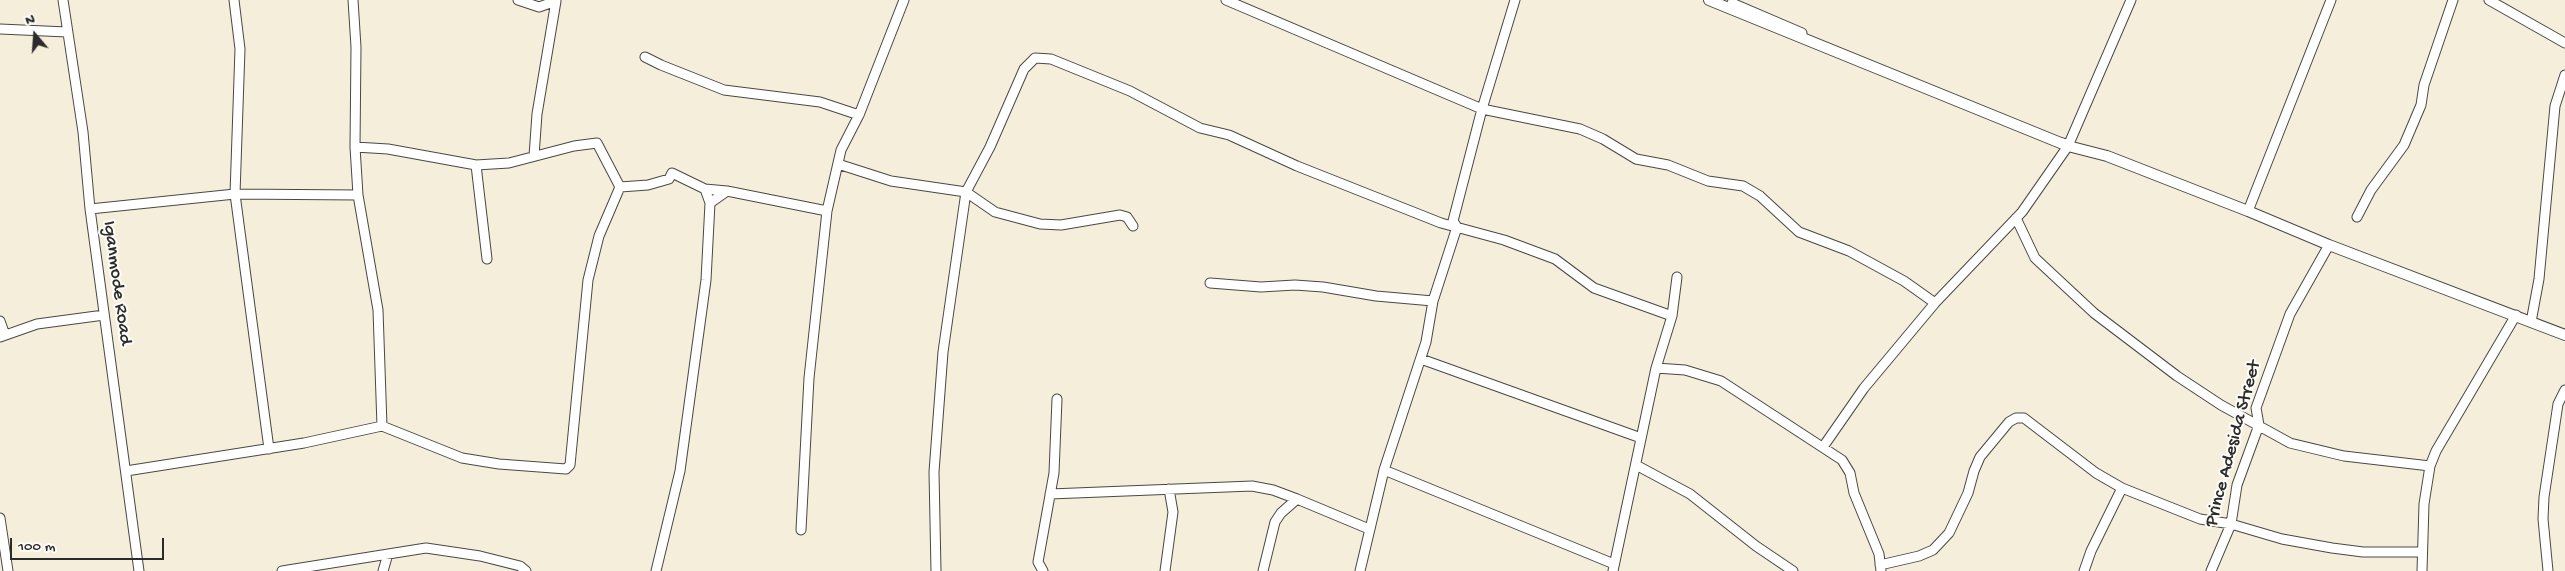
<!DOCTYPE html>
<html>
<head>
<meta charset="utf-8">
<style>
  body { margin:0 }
  #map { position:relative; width:2565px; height:571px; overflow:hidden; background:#f5eedb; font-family:"Gochi Hand",sans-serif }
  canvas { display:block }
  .north { position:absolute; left:10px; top:10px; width:50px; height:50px; -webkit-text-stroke:4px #fdfcf7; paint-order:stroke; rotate:342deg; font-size:14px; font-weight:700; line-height:20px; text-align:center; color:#2b2b2b }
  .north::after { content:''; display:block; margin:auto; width:18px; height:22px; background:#2b2b2b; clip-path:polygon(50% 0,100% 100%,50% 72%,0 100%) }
  .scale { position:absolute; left:10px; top:538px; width:154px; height:22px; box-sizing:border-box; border:2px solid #2b2b2b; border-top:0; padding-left:6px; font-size:15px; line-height:18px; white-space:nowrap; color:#2b2b2b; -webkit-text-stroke:4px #fdfcf7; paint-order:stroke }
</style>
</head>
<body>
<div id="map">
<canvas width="2565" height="571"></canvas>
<div class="north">N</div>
<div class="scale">100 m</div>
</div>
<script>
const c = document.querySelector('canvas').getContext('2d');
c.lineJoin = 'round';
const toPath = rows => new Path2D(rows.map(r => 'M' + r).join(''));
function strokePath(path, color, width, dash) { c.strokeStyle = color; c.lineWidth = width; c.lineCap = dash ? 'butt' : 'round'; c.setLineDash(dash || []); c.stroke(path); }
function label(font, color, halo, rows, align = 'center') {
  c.font = font + ' "Gochi Hand",sans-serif'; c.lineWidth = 4; c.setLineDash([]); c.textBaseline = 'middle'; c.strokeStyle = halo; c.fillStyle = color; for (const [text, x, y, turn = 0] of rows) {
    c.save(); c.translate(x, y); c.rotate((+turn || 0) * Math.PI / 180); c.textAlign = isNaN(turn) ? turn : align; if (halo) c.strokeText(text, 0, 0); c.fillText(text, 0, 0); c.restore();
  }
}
const minor = toPath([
  [63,0,83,132,90,209,139,571],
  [234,0,240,49,235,194,269,449],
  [353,0,356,47,355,147,358,195,378,310,382,426],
  [518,0,539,7,556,1,537,114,534,156],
  [1226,0,1482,109,1580,129,1603,139,1636,159,1668,165,1708,181,1743,186,1760,196,1799,232,1849,251,1904,281,1935,303,2022,212,2068,146],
  [2489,0,2565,43],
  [1732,3,1802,33],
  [0,29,67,32],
  [645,57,661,65,724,90,820,102,859,115],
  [2063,143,2068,146,2131,0],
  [355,147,388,149,476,165,509,163,574,146,597,143,620,187],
  [838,164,891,181,966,192,995,212,1040,224,1061,225,1120,215,1127,217,1133,226],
  [476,165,487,259],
  [620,187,648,185,669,179,672,173,705,189,710,203,706,280,680,471,656,571],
  [705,189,727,191],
  [710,203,727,191,827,211],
  [90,209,235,194,358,195],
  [2248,211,2331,0],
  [2357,217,2371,190,2404,145,2421,105,2424,85,2453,0],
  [2016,218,2035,258,2094,313,2177,376,2221,405,2290,443,2344,456,2430,466],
  [1457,227,1453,221,1482,109,1515,0],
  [1210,283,1261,287,1295,285,1323,287,1376,296,1433,301],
  [0,321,5,335],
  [2531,322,2539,279,2555,106,2565,75],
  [0,337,37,324,104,315],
  [1421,359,1641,438],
  [1656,368,1685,370,1721,381,1842,460,1850,473,1854,493,1879,554,1881,571],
  [1823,447,1864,388,1935,303],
  [1636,465,1690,494,1756,546,1793,571],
  [1384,470,1614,564],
  [126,471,304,443,382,426,462,458,499,464,566,469,570,465,588,280,599,236,620,187],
  [1050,494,1252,486,1273,490,1297,499,1369,529],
  [0,518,8,571],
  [801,530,809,378,827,211,841,150,859,115,904,0],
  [1880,565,1919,556,1933,550,1949,533,1968,493,1974,471,1980,457,2009,422,2016,418,2024,418,2096,473,2122,488,2200,519,2231,524,2282,539,2332,548,2363,552,2422,552],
  [282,571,426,548,480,556,520,566,526,571],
  [383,571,388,554],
  [936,571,934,472,943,352,966,192,990,147,1024,69,1035,58,1051,59,1130,91,1200,128,1229,135,1297,166,1441,223,1504,240,1555,259,1594,288,1672,316],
  [1043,571,1038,562,1054,473,1057,399],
  [1165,571,1173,512,1169,489],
  [1263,571,1275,522,1281,513,1297,499],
  [1360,571,1384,470,1426,342,1433,301,1457,227],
  [1613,571,1656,368,1672,316,1677,277],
  [2084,571,2091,551,2122,488],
  [2211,571,2231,524,2237,485,2259,425,2256,408,2290,314,2329,245],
  [2422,571,2424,504,2430,466,2436,451,2516,315],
  [2548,571,2543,519,2544,497,2558,404,2565,390]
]);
const tertiary = toPath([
  [1709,0,2068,146,2107,156,2248,211,2329,245,2565,335]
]);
strokePath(minor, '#494845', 11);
strokePath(tertiary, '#494845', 12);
strokePath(minor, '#fff', 9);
strokePath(tertiary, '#fff', 10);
label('19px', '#2b2b2b', '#fdfcf7', [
  ["Iganmode Road",116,283,82],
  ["Prince Adesida Street",2234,444,-75]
]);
</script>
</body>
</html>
